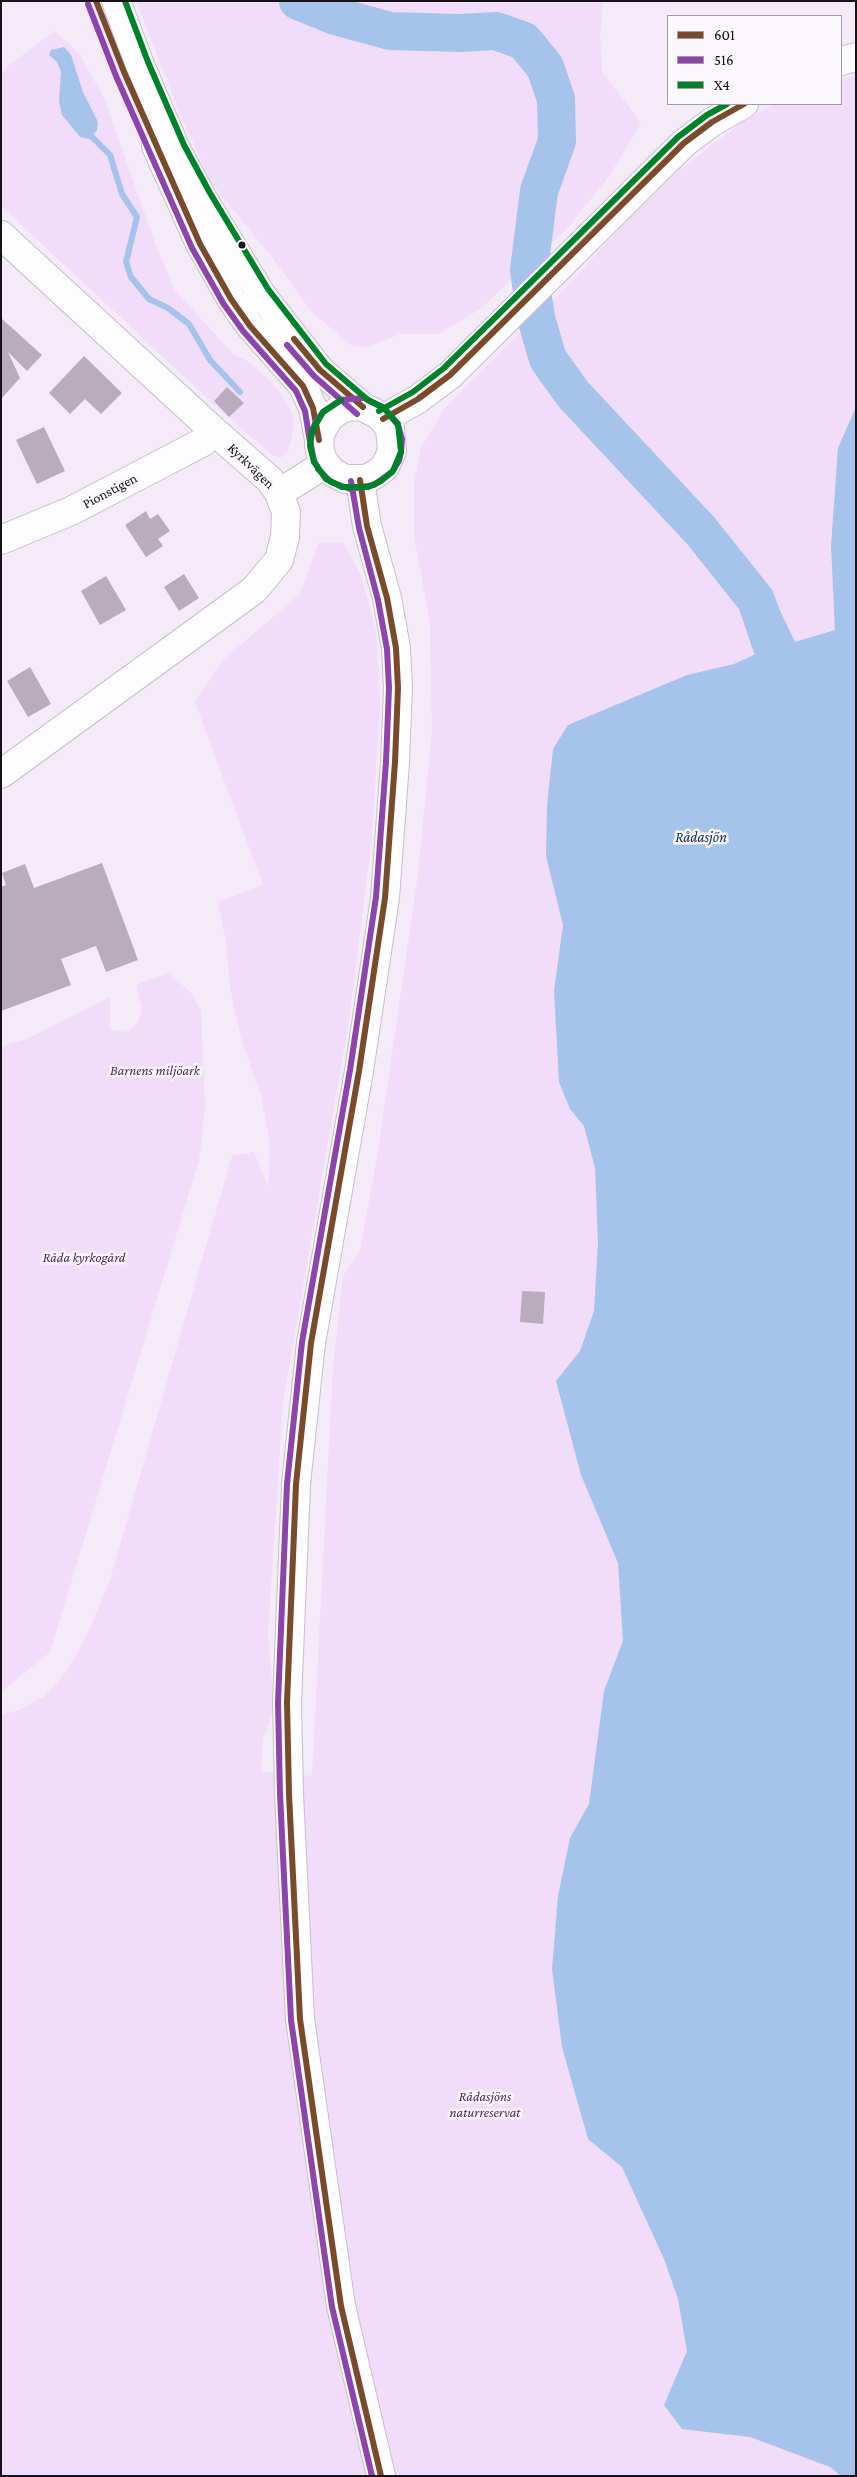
<!DOCTYPE html>
<html>
<head>
<meta charset="utf-8">
<style>
  body { margin:0 }
  #map { position:relative; width:857px; height:2477px; overflow:hidden; background:#f4eaf8; font-family:"Crimson Pro",serif }
  canvas { display:block }
  .frame { position:absolute; inset:0; border:2px solid #17111a; pointer-events:none }
  .legend { position:absolute; left:667px; top:15px; width:175px; height:90px; box-sizing:border-box; background:#fbf8fd; border:1px solid #a09ca2; margin:0; padding:6px 9px; list-style:none; font-size:15px; color:#17111a }
  .legend li { display:flex; align-items:center; gap:10px; height:25px }
  .legend b { width:25px; border:1px solid #a09ca2 }
</style>
</head>
<body>
<div id="map">
<canvas width="857" height="2477"></canvas>
<div class="frame"></div>
<ul class="legend">
<li><b style="height:6px;background:#7a4b2a"></b>601</li>
<li><b style="height:6px;background:#8e44ad"></b>516</li>
<li><b style="height:6px;background:#008228"></b>X4</li>
</ul>
</div>
<script>
const c = document.querySelector('canvas').getContext('2d');
c.lineJoin = 'round';
function paint(path, color) { c.fillStyle = color; c.fill(path, 'evenodd'); }
const toPath = rows => new Path2D(rows.map(r => 'M' + r).join(''));
function strokePath(path, color, width, dash) { c.strokeStyle = color; c.lineWidth = width; c.lineCap = dash ? 'butt' : 'round'; c.setLineDash(dash || []); c.stroke(path); }
function label(font, color, halo, rows, align = 'center') {
  c.font = font + ' "Crimson Pro",serif'; c.lineWidth = 5; c.setLineDash([]); c.textBaseline = 'middle'; c.strokeStyle = halo; c.fillStyle = color; for (const [text, x, y, turn = 0] of rows) {
    c.save(); c.translate(x, y); c.rotate((+turn || 0) * Math.PI / 180); c.textAlign = isNaN(turn) ? turn : align; if (halo) c.strokeText(text, 0, 0); c.fillText(text, 0, 0); c.restore();
  }
}
paint(toPath([
  [136,1,603,1,600,35,602,72,641,123,609,176,568,228,480,309,439,334,400,334,368,347,352,346,311,311,279,266,213,185,180,114],
  [55,31,80,55,104,98,155,243,174,289,233,354,244,359,262,373,280,392,292,413,294,425,290,444,287,453,280,458,272,455,220,410,1,206,1,75,9,65],
  [227,387,243,403,229,416,214,401],
  [856,75,856,2476,1,2476,1,1715,19,1710,45,1696,67,1671,87,1635,109,1583,232,1156,254,1152,268,1187,270,1143,261,1096,241,1038,230,988,226,941,218,902,263,885,195,702,224,659,300,594,319,542,343,542,361,575,376,631,380,701,372,838,349,1020,283,1402,268,1634,274,1709,263,1739,261,1771,312,1776,333,1366,343,1276,360,1251,377,1157,418,874,432,733,430,622,414,536,414,484,421,448,444,409,572,281,627,220,682,168,740,124,774,104,841,104,841,79],
  [169,973,191,993,201,1011,205,1108,199,1160,50,1652,1,1692,1,1046,27,1039,110,997,110,1030,129,1032,139,1021,142,1008,136,985]
]), '#f1dcfa');
paint(toPath([
  [64,47,71,55,83,92,98,122,97,130,90,139,80,137,62,115,59,102,61,72,57,62,49,55,51,50],
  [856,407,856,2476,841,2476,830,2467,750,2437,682,2429,664,2405,687,2351,678,2299,664,2259,622,2167,588,2139,562,2047,552,1969,558,1896,570,1838,589,1804,604,1691,623,1641,618,1563,581,1475,556,1381,580,1351,594,1311,598,1243,595,1168,584,1126,570,1109,559,1082,554,991,563,925,546,856,547,805,553,749,568,725,687,675,734,664,758,653,744,605,771,592,795,642,835,630,831,546,838,448]
]), '#a6c4eb');
strokePath(toPath([
  [92,137,110,155,122,194,137,217,126,262,131,277,149,299,168,308,189,324,210,360,240,392]
]), '#a6c4eb', 6);
strokePath(toPath([
  [298,1,335,16,390,31,459,33,496,31,524,41,545,67,556,99,557,141,539,191,529,270,536,318,548,359,573,394,701,531,756,600,773,650]
]), '#a6c4eb', 38);
paint(toPath([
  [1,318,42,355,27,371,8,352,20,378,1,399],
  [84,356,122,393,101,414,85,399,70,414,49,393],
  [227,387,244,403,229,417,214,401],
  [44,427,65,471,37,484,16,440],
  [146,511,150,519,158,514,170,531,158,539,163,546,146,557,125,525],
  [184,574,199,598,179,611,164,587],
  [106,576,126,610,100,625,81,591],
  [30,667,51,704,28,717,7,681],
  [102,863,138,960,106,972,96,946,61,959,71,985,1,1011,1,887,6,885,2,873,25,864,34,888],
  [522,1291,545,1292,543,1324,520,1322]
]), '#b9adbd');
const minor = toPath([
  [116,1,140,65,176,149,202,197,261,294,320,370,363,407,379,415,390,428,392,451,385,467,376,474,366,479,345,479,332,472,322,459,319,446,320,434,329,418,339,410,351,406,363,407],
  [841,61,856,57],
  [156,146,200,244,231,299,250,326,303,386,313,408,319,440],
  [1,235,214,431,270,480,279,493,286,512,285,537,279,560,254,590,1,774],
  [383,419,418,399,450,375,684,143,712,122,744,104],
  [360,480,367,526,387,598,396,648,398,688,395,762,385,898,359,1071,311,1343,296,1484,287,1702,289,1794,300,2019,341,2306,381,2476],
  [279,493,325,464],
  [1,540,71,511,203,442,214,431]
]);
strokePath(minor, '#c7bfca', 30);
strokePath(minor, '#fdfcfe', 28);
strokePath(toPath([
  [96,1,124,72,200,244,231,299,250,326,303,386,313,408,319,440],
  [294,339,320,370,363,407],
  [383,419,418,399,450,375,684,143,712,122,744,104],
  [360,480,367,526,387,598,396,648,398,688,395,762,385,898,359,1071,311,1343,296,1484,287,1702,289,1794,300,2019,341,2306,381,2476]
]), '#7a4b2a', 6);
strokePath(toPath([
  [88,4,116,76,192,248,223,303,243,331,296,391,305,411,310,442],
  [287,345,314,376,357,414],
  [317,466,314,461,310,440,315,423,323,412,341,400,363,398],
  [318,469,331,482,350,489,374,485,392,472,399,461,401,452,402,439,398,425,384,408,366,399],
  [351,481,359,528,378,600,387,649,389,688,386,762,376,897,350,1070,302,1342,287,1484,278,1702,280,1794,291,2020,332,2307,372,2476]
]), '#8e44ad', 6);
strokePath(toPath([
  [125,1,148,62,184,145,210,193,268,289,326,364,368,400,384,408,398,424,401,452,393,471,381,481,368,487,342,487,326,479,314,462,310,446,312,431,323,412,341,400],
  [379,411,413,392,444,368,678,137,707,115,727,104]
]), '#008228', 6);
for (const [x, y, r, color] of [
  [242,245,4.5,"#17111a"]
]) { const dot = new Path2D(); dot.arc(x, y, r, 0, 2 * Math.PI); c.fillStyle = color; c.fill(dot); strokePath(dot, '#fbf8fd', 2); }
label('14px', '#17111a', '#fbf8fd', [
  ["Kyrkvägen",251,466,44],
  ["Pionstigen",110,491,-28]
]);
label('italic 14px', '#501f61', '#fbf8fd', [
  ["Barnens miljöark",155,1071],
  ["Råda kyrkogård",84,1258],
  ["Rådasjöns",485,2097],
  ["naturreservat",485,2113]
]);
label('italic 15px', '#0a2d4d', '#fbf8fd', [
  ["Rådasjön",701,837]
]);
</script>
</body>
</html>
